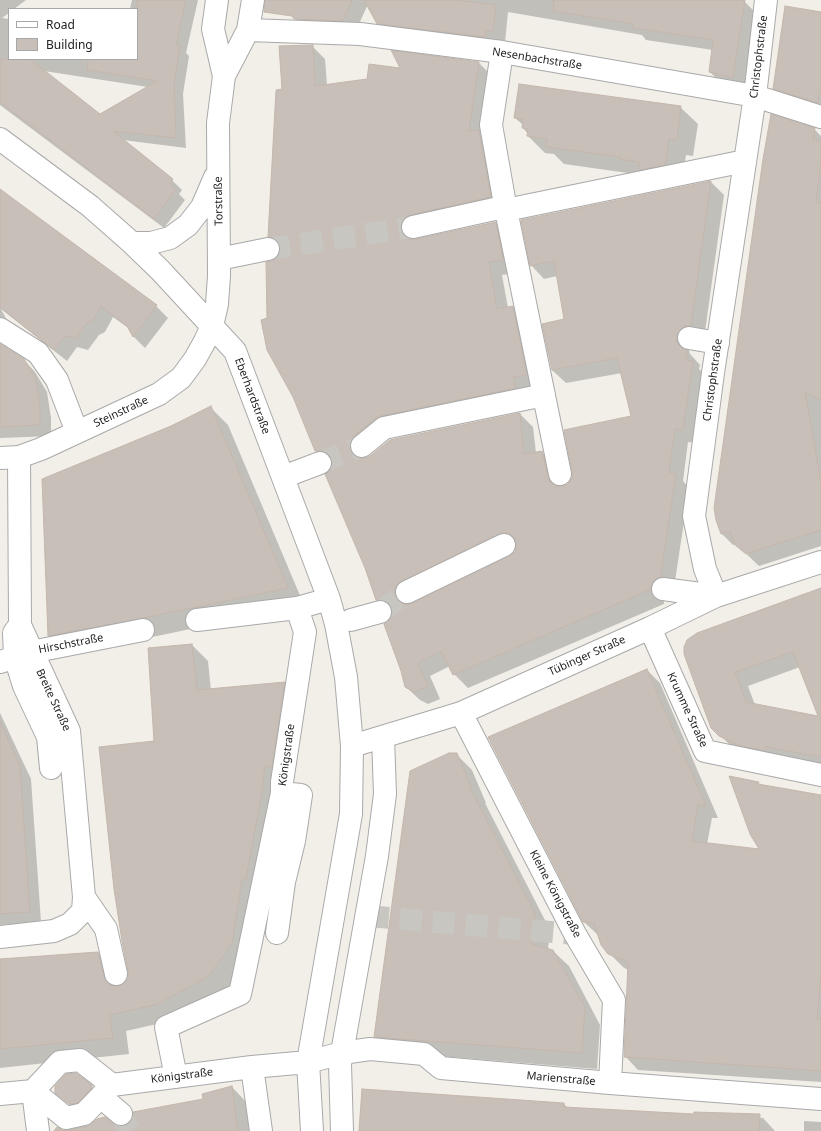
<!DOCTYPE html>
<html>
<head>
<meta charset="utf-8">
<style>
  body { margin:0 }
  #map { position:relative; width:821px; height:1131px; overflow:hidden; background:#f2efe9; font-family:"Noto Sans",sans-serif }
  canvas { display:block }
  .legend { position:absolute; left:8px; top:8px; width:130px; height:52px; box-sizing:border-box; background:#fff; border:1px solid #a7a7a7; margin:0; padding:5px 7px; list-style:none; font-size:12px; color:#222 }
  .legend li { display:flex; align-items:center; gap:8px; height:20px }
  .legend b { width:20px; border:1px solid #a7a7a7 }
</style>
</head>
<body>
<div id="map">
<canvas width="821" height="1131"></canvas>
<ul class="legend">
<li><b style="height:5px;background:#fff"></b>Road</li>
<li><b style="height:11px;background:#c7bfb8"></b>Building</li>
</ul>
</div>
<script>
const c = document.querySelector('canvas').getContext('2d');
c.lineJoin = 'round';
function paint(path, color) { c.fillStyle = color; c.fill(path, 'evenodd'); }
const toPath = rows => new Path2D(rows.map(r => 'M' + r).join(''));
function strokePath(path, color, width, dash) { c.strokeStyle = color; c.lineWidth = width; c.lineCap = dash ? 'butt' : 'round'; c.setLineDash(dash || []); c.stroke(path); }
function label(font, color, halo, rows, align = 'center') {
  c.font = font + ' "Noto Sans",sans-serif'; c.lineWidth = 3.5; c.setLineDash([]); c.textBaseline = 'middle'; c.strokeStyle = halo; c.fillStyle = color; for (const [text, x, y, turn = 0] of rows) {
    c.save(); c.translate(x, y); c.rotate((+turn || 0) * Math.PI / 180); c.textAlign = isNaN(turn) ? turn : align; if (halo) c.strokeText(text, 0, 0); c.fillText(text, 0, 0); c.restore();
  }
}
paint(toPath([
  [0,0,26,0,14,9,9,9,9,13,2,18,9,19,9,59,137,59,137,9,130,9,132,0,198,0,186,53,189,56,183,94,186,148,123,140,172,180,182,190,179,194,185,200,164,228,0,105],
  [44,71,148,87,100,115],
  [288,0,740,0,744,1,756,13,745,90,722,84,710,72,713,50,646,40,642,35,508,12,505,43,390,35,377,23,368,4,355,33,308,31,288,11],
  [821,13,821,113,788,102,774,88],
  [312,46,325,59,327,85,368,80,402,69,479,63,492,76,504,210,414,237,414,240,495,223,509,236,516,273,502,275,508,308,513,307,526,320,540,388,395,429,363,455,363,460,520,414,533,427,536,453,542,452,555,465,560,487,569,484,632,417,622,373,566,383,552,370,565,320,557,276,544,279,531,265,711,182,724,195,704,339,693,343,689,350,690,354,700,365,699,369,705,375,696,443,688,442,683,481,689,488,674,588,666,594,664,601,664,604,468,688,454,674,450,666,430,676,440,699,428,704,420,700,406,687,393,613,391,613,377,600,331,471,333,464,330,464,316,451,268,319,277,259,281,253,281,248,269,236,283,90],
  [517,546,515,552,510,557,413,604,407,605,410,598,512,547],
  [680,107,698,124,693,156,686,155,682,182,635,174,564,164,554,154,545,153,528,136,528,134,523,128,523,125,515,118],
  [814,129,821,136,821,546,759,566,736,544,733,545,721,533],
  [0,190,156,306,168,318,145,348,134,337,131,330,113,317,105,332,99,335,88,350,77,347,67,361,1,309,11,328,0,325],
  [0,345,24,360,35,372,47,392,51,418,51,436,0,438],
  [211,408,228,425,304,605,162,635,66,653,49,636,171,427],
  [821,589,821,768,734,749,720,735,697,634],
  [800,667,819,717,755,705,748,686],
  [192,645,208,661,211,690,284,683,301,700,248,960,225,992,175,1020,126,1031,129,1054,0,1068,0,960,98,953,114,969,118,987,125,984,129,978,156,742],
  [647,670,660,683,718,818,712,818,707,844,761,850,751,833,758,783,760,785,821,796,821,1082,638,1070,625,1056,628,970,623,967,609,953,598,935,584,922],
  [0,713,31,779,41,922,0,925],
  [456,754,472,770,486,803,485,803,550,930,548,949,553,951,569,966,600,1025,597,1069,390,1052,375,1036],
  [91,1086,98,1093,77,1111,56,1093],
  [232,1087,250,1106,253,1131,70,1131,125,1127,204,1099],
  [564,1104,568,1108,695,1116,724,1114,763,1118,775,1131,360,1131],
  [804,1121,821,1122,821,1131,804,1131]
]), '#0003');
const building = toPath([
  [137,0,186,0,176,45,180,45,174,84,176,138,113,131,173,179,170,184,176,189,154,219,0,102,0,59,30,59,100,114,157,81,87,70,88,59,137,59,137,0],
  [265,0,352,0,343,21,294,19,292,16,264,12,265,0],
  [364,0,456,0,496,5,493,31,486,31,485,37,377,24,364,0],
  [554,0,745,0,733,78,709,72,713,40,633,28,633,24,553,11,554,0],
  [785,6,821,12,821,95,819,95,818,103,773,89,785,6],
  [313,45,315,86,367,79,369,64,400,68,391,50,479,62,469,131,479,130,491,197,410,215,404,218,401,224,401,229,404,236,410,239,416,239,496,222,503,260,489,262,497,309,513,306,527,375,513,377,516,388,381,416,376,418,354,436,350,441,350,448,352,454,358,458,364,458,370,456,390,440,520,413,524,454,542,451,548,476,550,482,556,486,563,486,568,484,572,478,572,472,564,430,631,416,617,358,552,370,542,324,564,319,554,261,530,266,521,220,711,181,691,326,685,326,680,330,677,336,677,342,681,347,687,350,686,360,693,361,683,430,675,429,669,472,676,474,661,574,663,577,658,578,653,581,651,587,651,591,649,590,453,675,441,651,418,663,428,686,414,692,405,687,401,671,385,627,384,624,389,620,392,616,392,608,388,603,384,600,376,600,365,568,325,474,330,471,332,465,332,458,328,454,322,451,315,451,293,397,267,350,261,320,267,318,266,262,276,259,280,253,280,247,278,241,272,237,268,237,276,90,282,89,279,46,313,45],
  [505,533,511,534,515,539,516,546,515,552,509,556,412,603,406,604,400,603,396,598,395,591,397,585,402,581,499,534,505,533],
  [519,84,681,106,677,140,669,139,665,165,640,170,639,162,619,159,620,157,546,147,547,139,527,136,528,129,522,128,523,119,514,118,519,84],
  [771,114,815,128,813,140,821,141,821,163,816,202,821,203,821,401,805,392,821,481,821,530,746,554,735,545,730,531,721,534,716,520,714,508,763,159,771,114],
  [0,189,157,305,133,337,127,326,101,306,93,320,87,323,76,338,65,336,54,350,0,307,0,189],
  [0,344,24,359,36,379,40,406,40,425,0,427,0,344],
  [211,406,288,588,144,618,48,636,42,479,171,426,211,406],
  [821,588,821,757,766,747,765,751,737,745,719,736,711,728,684,654,684,647,687,640,697,633,821,588],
  [793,652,818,716,746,702,735,672,793,652],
  [192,644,197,690,285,682,272,767,265,766,262,792,246,879,242,880,232,943,209,976,158,1004,110,1015,113,1038,0,1049,0,959,98,952,104,977,107,983,112,986,118,986,124,983,128,978,128,971,122,941,114,889,99,747,154,741,148,648,192,644],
  [647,669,706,806,698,805,692,841,759,849,750,834,729,776,759,782,758,784,821,795,821,975,817,1019,821,1019,821,1071,624,1057,628,962,608,954,601,945,594,923,583,922,488,737,647,669],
  [0,722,20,766,30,912,0,914,0,722],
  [449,753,457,753,471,787,470,788,535,913,532,944,553,950,585,1008,582,1053,374,1037,410,771,449,753],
  [76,1073,92,1085,92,1088,78,1103,69,1104,55,1093,55,1086,66,1074,76,1073],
  [232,1086,238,1131,54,1131,57,1127,63,1130,68,1130,87,1126,97,1119,105,1117,118,1126,125,1126,131,1122,133,1117,133,1112,203,1099,202,1094,232,1086],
  [362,1089,564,1103,564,1107,694,1114,694,1112,760,1114,759,1131,359,1131,362,1089]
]);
paint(building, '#c7bfb8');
strokePath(building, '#c4b6ab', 1);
strokePath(toPath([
  [268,249,413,227],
  [320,463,362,446],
  [380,612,407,592],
  [367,916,575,934],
  [121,1114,129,1131]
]), '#c8c6c1', 22, [22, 11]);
const minor = toPath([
  [248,30,360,34,502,52,755,96,821,117],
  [502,52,491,125,506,210,560,474],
  [224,76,248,30,253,0],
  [0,139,90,206,132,243,160,270,235,351,329,599,336,624,346,677,352,746,351,814,308,1062,312,1131],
  [413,227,499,208,506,210,745,161],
  [132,243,151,243,170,238,188,225,202,207,215,177],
  [219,259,268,249],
  [0,329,38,353,57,380,77,432],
  [689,338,718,343],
  [362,446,384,428,544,395],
  [0,458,19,457,41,449,159,394,181,378,195,359,205,341,212,326,217,304,219,276,218,123,224,76,213,29,217,0],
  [283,477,320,463],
  [663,589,716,596,705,569,694,516,713,373,755,96,766,0],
  [407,592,504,545],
  [197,620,297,608,329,599],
  [351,620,380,612],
  [19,626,14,633,15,657,24,686,48,737,51,768],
  [650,628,705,751,821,775],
  [0,662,31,652,143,630],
  [461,713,575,934,614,1000,610,1083],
  [352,746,461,713,650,628,716,596,821,562],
  [84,897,106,929,116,974],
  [277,933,284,882,294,841,301,795,282,793],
  [0,937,54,931,70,924,83,911,84,897,69,731,20,625,19,457],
  [252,1067,261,1131],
  [176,1077,166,1027,240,994,282,793,282,782,305,632,297,608],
  [33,1091,66,1118,84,1114,112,1085],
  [33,1091,38,1131],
  [0,1094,33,1091,60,1062,80,1060,112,1085,252,1067,308,1062,342,1053,370,1049,424,1054,441,1068,610,1083,821,1099],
  [101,1097,121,1114],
  [342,1131,340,1064,377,856,385,794,383,737]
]);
strokePath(minor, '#a9a9a9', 24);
strokePath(minor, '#fff', 22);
label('11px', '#222', '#fff', [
  ["Christophstraße",759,57,-83],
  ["Nesenbachstraße",537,59,9],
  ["Torstraße",219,201,-91],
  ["Christophstraße",713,380,-82],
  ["Eberhardstraße",252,396,69],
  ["Steinstraße",121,412,-25],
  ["Hirschstraße",71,644,-11],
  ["Tübinger Straße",587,656,-24],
  ["Breite Straße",53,700,65],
  ["Krumme Straße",687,710,65],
  ["Königstraße",287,755,-82],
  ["Kleine Königstraße",555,894,62],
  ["Königstraße",182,1076,-7],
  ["Marienstraße",561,1079,5]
]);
</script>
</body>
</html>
